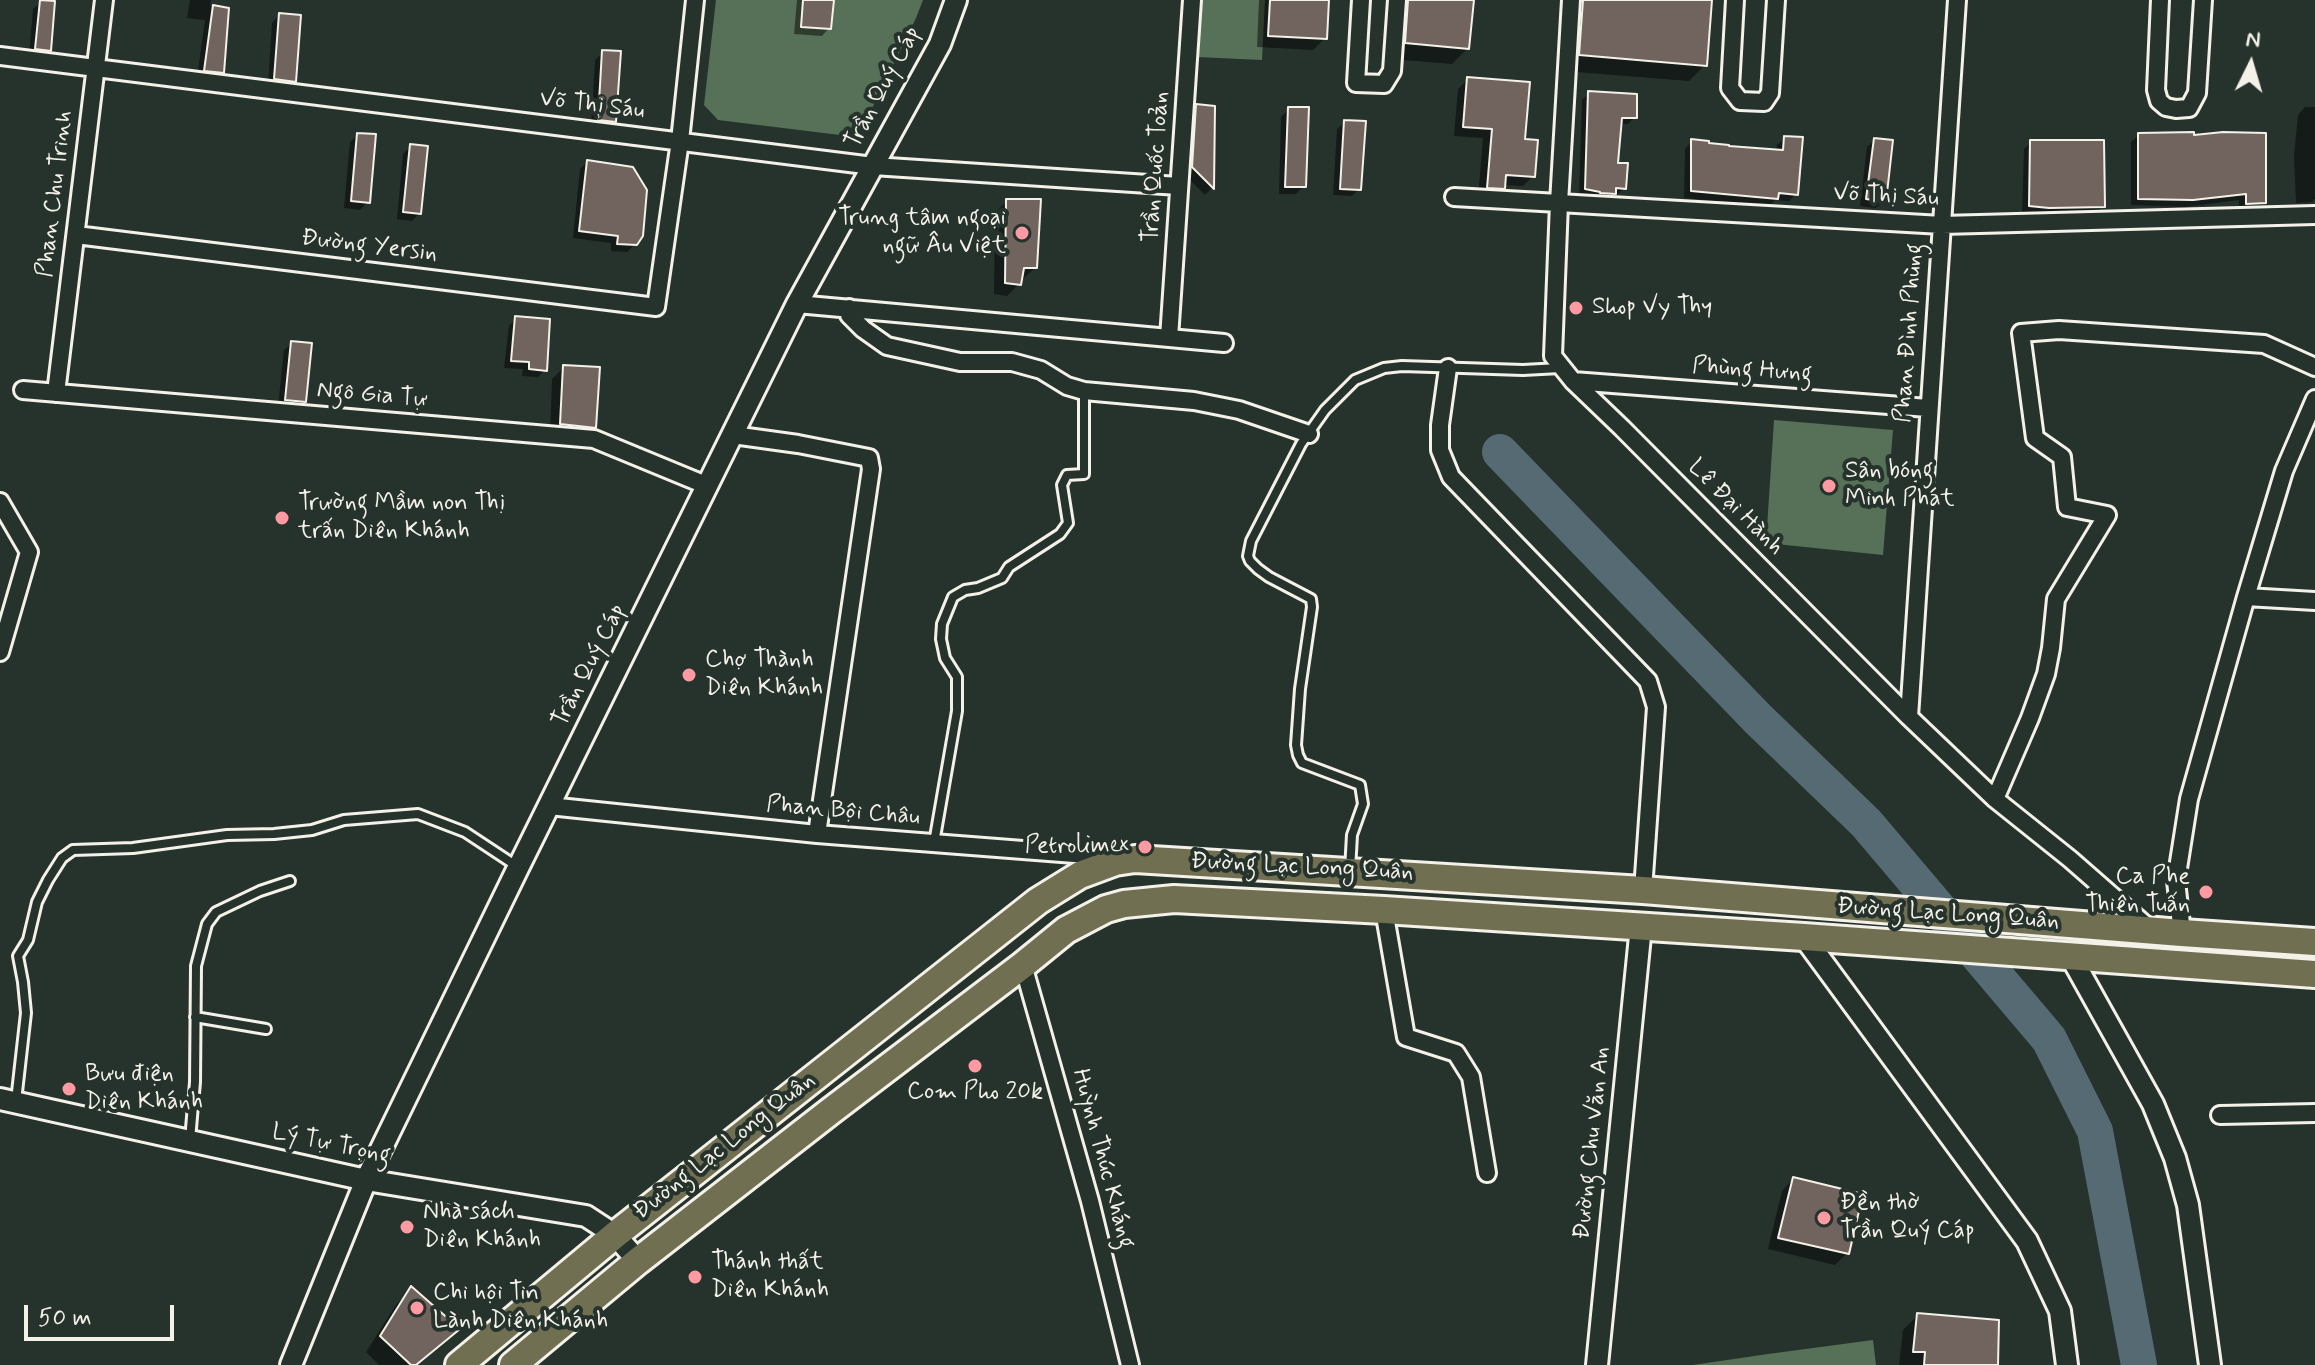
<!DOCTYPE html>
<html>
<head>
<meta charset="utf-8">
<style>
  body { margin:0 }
  #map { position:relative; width:2315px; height:1365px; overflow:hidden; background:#26332d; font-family:Mynerve,sans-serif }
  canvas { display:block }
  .north { position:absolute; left:2211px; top:24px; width:80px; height:80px; -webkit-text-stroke:6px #26332d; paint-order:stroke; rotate:5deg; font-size:22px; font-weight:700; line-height:32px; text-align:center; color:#f4f1e8 }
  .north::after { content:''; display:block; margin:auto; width:28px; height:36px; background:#f4f1e8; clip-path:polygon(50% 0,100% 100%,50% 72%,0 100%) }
  .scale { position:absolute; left:24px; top:1305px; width:150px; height:36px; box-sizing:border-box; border:4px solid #f4f1e8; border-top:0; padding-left:10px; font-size:24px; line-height:28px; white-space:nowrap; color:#f4f1e8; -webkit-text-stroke:6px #26332d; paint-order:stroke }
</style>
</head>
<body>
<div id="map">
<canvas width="2315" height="1365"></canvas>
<div class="north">N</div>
<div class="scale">50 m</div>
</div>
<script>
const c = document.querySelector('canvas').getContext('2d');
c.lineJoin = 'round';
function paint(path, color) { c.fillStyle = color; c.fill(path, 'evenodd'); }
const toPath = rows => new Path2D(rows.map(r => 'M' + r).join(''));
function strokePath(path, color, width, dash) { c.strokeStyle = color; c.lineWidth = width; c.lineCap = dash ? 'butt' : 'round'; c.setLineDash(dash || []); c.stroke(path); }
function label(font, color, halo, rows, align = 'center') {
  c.font = font + ' Mynerve,sans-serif'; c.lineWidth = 8; c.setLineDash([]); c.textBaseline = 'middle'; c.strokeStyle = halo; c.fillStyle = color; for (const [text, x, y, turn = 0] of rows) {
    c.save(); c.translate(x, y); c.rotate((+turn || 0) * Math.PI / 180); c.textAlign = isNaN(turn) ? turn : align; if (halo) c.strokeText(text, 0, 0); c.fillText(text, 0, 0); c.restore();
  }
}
paint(toPath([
  [716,0,923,0,916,18,863,127,848,136,718,120,704,105],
  [1201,0,1265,0,1262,60,1197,57],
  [1774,420,1893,430,1883,555,1766,543],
  [1873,1340,1876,1365,1693,1365,1768,1354]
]), '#567157');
paint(toPath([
  [190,0,211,0,210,6,227,9,222,72,214,80,197,78,205,20,187,18],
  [797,0,832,0,829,28,822,36,794,34],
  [1259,0,1327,0,1325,38,1313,50,1257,47],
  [1392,0,1472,0,1468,48,1452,64,1390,59],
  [1570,0,1710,0,1705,65,1689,81,1564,71],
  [41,2,49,50,42,58,29,56,33,9],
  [279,15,294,81,286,89,268,86,272,23],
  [603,52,614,121,607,129,591,127,595,60],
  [1468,79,1523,141,1533,176,1523,186,1504,185,1503,188,1493,198,1478,197,1483,138,1454,136,1458,89],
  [1589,93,1635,117,1628,124,1620,124,1616,165,1624,188,1617,195,1612,195,1607,200,1579,196,1582,100],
  [1197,106,1213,108,1212,188,1205,195,1185,175,1189,114],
  [2305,107,2315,107,2315,199,2312,202,2296,203,2294,156,2298,115],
  [1289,109,1304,186,1296,194,1279,194,1281,117],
  [1345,122,1359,189,1352,196,1333,195,1337,129],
  [358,135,368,202,360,210,344,208,350,142],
  [2139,135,2264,202,2257,210,2239,210,2239,200,2185,207,2131,205,2131,142],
  [1785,138,1796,194,1789,201,1775,200,1769,206,1684,198,1685,149,1692,141,1776,152,1777,145],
  [1875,140,1884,201,1876,208,1860,206,1867,147],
  [2031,142,2103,206,2095,214,2040,215,2022,213,2024,149],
  [411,146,420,213,412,221,397,219,403,154],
  [587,162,635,244,627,252,611,251,611,243,573,238,580,169],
  [1007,201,1035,268,1023,279,1020,279,1019,284,1007,296,994,294,995,213],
  [516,318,545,370,538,377,522,376,523,369,504,368,509,326],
  [292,343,304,401,296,409,278,407,284,350],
  [564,367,594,427,582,439,550,435,552,379],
  [1793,1179,1847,1253,1835,1265,1768,1249,1782,1191],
  [411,1289,457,1329,417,1365,379,1365,366,1352,396,1305],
  [1918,1315,1996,1365,1899,1365,1903,1330]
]), '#0007');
strokePath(toPath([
  [1500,452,1758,719,1866,823,2049,1039,2095,1131,2139,1365]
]), '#556a73', 36);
const building = toPath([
  [40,0,55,1,51,51,35,49,40,0],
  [803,0,834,0,831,29,801,27,803,0],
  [1270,0,1329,0,1327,39,1268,36,1270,0],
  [1408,0,1474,0,1469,49,1405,43,1408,0],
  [1583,0,1712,0,1707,66,1579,55,1583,0],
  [213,5,229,8,224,73,204,71,213,5],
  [279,13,301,15,296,82,274,79,279,13],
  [602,50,621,51,616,122,598,120,602,50],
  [1467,77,1530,82,1525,139,1538,140,1535,177,1506,175,1505,189,1487,188,1492,129,1463,127,1467,77],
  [1588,91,1637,94,1637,118,1622,118,1618,163,1628,163,1626,189,1616,188,1616,194,1600,193,1600,192,1585,189,1588,91],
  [1196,104,1215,106,1214,189,1192,167,1196,104],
  [1288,107,1309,107,1306,187,1285,187,1288,107],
  [1344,120,1366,121,1361,190,1340,189,1344,120],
  [2194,132,2194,135,2223,132,2266,133,2266,203,2246,204,2246,194,2193,200,2138,199,2138,133,2194,132],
  [357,133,376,134,370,203,351,201,357,133],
  [1784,136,1803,137,1798,195,1779,193,1778,199,1691,191,1691,139,1709,141,1709,143,1729,145,1729,146,1783,150,1784,136],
  [1874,138,1893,140,1886,202,1866,199,1874,138],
  [2030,140,2104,140,2105,207,2049,208,2029,206,2030,140],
  [410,144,428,146,421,214,403,212,410,144],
  [587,160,633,167,647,190,643,236,637,245,617,244,618,236,579,231,587,160],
  [1006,199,1041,199,1037,268,1024,268,1021,285,1005,283,1006,199],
  [515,316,550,319,547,371,529,369,529,362,511,361,515,316],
  [291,341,312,343,306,402,285,400,291,341],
  [563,365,600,367,596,428,560,424,563,365],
  [1793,1177,1863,1194,1849,1254,1778,1238,1793,1177],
  [411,1286,460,1329,416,1365,411,1365,380,1336,411,1286],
  [1917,1313,1999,1320,1998,1365,1924,1365,1925,1352,1913,1352,1917,1313]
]);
paint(building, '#71645f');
strokePath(building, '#f4f1e8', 2);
const service = toPath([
  [934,843,957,711,957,677,945,658,941,639,942,624,953,597,965,590,978,588,1002,578,1009,567,1060,534,1068,523,1062,485,1067,475,1084,474,1084,391],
  [1350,870,1352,835,1363,804,1360,785,1302,763,1298,755,1296,745,1300,689,1312,607,1311,599,1269,577,1258,569,1250,561,1248,556,1251,541,1301,444,1325,410,1355,380,1384,368,1402,366,1523,370,1560,368],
  [195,1017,266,1029],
  [16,1101,26,1013,23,982,18,956,28,940,37,902,48,880,62,858,73,850,133,848,227,835,274,834,312,830,344,820,418,814,465,832,518,867],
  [190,1140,195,1082,196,966,207,924,216,912,260,891,290,881]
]);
const minor = toPath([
  [1361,0,1356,83,1384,84,1392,71,1397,0],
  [1571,0,1559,203,1553,356,1573,381,1622,428,1909,717,1995,799,2070,859,2150,929],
  [1735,0,1730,88,1740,101,1764,102,1770,93,1776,0],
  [2160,0,2156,90,2159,101,2166,107,2176,109,2189,108,2197,93,2203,0],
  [0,56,873,166,1179,186],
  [1454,197,1942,225,2315,215],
  [76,235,656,307,680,141,695,0],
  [797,304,1224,343],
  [849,308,849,315,863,329,887,346,960,362,1012,362,1041,370,1067,386,1084,391,1194,401,1239,410,1309,434],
  [1169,338,1192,0],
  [1448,368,1440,425,1440,450,1451,477,1648,681,1656,707,1643,890],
  [1573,381,1928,408],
  [23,390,594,439,708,486],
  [56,393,104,0],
  [733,435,798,444,869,458,871,469,817,834],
  [0,502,29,552,0,652],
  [2246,597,2315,601],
  [1909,717,1957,0],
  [1995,799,2030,718,2046,674,2051,648,2056,599,2107,515,2067,507,2062,457,2035,438,2021,333,2059,330,2264,344,2315,367],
  [549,806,817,834,1113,857],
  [1384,910,1406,1037,1456,1053,1471,1077,1487,1173],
  [2182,933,2176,881,2189,799,2246,597,2284,471,2315,399],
  [1023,965,1090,1201,1130,1365],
  [2220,1115,2315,1113]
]);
const tertiary = toPath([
  [1804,937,2027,1241,2060,1311,2067,1365],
  [2071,957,2153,1104,2175,1158,2188,1205,2210,1365],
  [0,1099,366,1180,586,1216,615,1235,638,1261],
  [291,1365,366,1180,518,868,797,304,940,44,956,0],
  [1597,1365,1641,926]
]);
const primary = toPath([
  [459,1365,615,1235,1038,901,1080,875,1115,862,1135,859,1643,890,2182,933,2315,942],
  [513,1365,638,1261,832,1110,1023,965,1066,930,1106,909,1124,904,1174,899,1384,910,1804,937,2315,974]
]);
strokePath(service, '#f4f1e8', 14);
strokePath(minor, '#f4f1e8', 22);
strokePath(tertiary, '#f4f1e8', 26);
strokePath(primary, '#f4f1e8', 32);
strokePath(service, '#26332d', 8);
strokePath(minor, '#26332d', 16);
strokePath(tertiary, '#26332d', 20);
strokePath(primary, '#706f52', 26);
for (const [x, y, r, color] of [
  [1022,233,8,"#ff9aa2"],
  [1576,308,8,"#ff9aa2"],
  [1829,486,8,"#ff9aa2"],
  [282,518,8,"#ff9aa2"],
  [689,675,8,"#ff9aa2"],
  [1145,847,8,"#ff9aa2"],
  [2206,892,8,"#ff9aa2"],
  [975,1066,8,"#ff9aa2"],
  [69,1089,8,"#ff9aa2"],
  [1824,1218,8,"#ff9aa2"],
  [407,1227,8,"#ff9aa2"],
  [695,1277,8,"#ff9aa2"],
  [417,1308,8,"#ff9aa2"]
]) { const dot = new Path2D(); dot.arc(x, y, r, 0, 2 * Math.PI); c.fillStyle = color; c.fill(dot); strokePath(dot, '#26332d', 3); }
label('24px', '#f4f1e8', '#26332d', [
  ["Trần Quý Cáp",884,88,-62],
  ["Võ Thị Sáu",592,106,7],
  ["Trần Quốc Toản",1157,167,-86],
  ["Phan Chu Trinh",56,194,-83],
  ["Võ Thị Sáu",1886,197,3],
  ["Đường Yersin",369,247,7],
  ["Phan Đình Phùng",1910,333,-86],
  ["Phùng Hưng",1752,371,4],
  ["Ngô Gia Tự",372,396,5],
  ["Lê Đại Hành",1735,508,45],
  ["Trần Quý Cáp",590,666,-63],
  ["Phan Bội Châu",843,812,5],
  ["Đường Lạc Long Quân",1302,868,3],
  ["Đường Lạc Long Quân",1948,915,4],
  ["Đường Chu Văn An",1593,1143,-84],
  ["Lý Tự Trọng",331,1145,12],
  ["Đường Lạc Long Quân",725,1147,-38],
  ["Huỳnh Thúc Kháng",1102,1159,75]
]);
label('24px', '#f4f1e8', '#26332d', [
  ["Trung tâm ngoại",1006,219,"right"],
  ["ngữ Âu Việt",1006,247,"right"],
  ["Shop Vy Thy",1592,308],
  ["Sân bóng",1845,472],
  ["Minh Phát",1845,500],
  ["Trường Mầm non Thị",298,504],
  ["trấn Diên Khánh",298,532],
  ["Chợ Thành",705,661],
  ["Diên Khánh",705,689],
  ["Petrolimex",1129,847,"right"],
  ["Ca Phe",2190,878,"right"],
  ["Thiên Tuấn",2190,906,"right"],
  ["Bưu điện",85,1075],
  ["Diên Khánh",85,1103],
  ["Com Pho 20k",975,1093,"center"],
  ["Đền thờ",1840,1204],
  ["Trần Quý Cáp",1840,1232],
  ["Nhà sách",423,1213],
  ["Diên Khánh",423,1241],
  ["Thánh thất",711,1263],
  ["Diên Khánh",711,1291],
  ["Chi hội Tin",433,1294],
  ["Lành Diên Khánh",433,1322]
], 'left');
</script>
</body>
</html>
